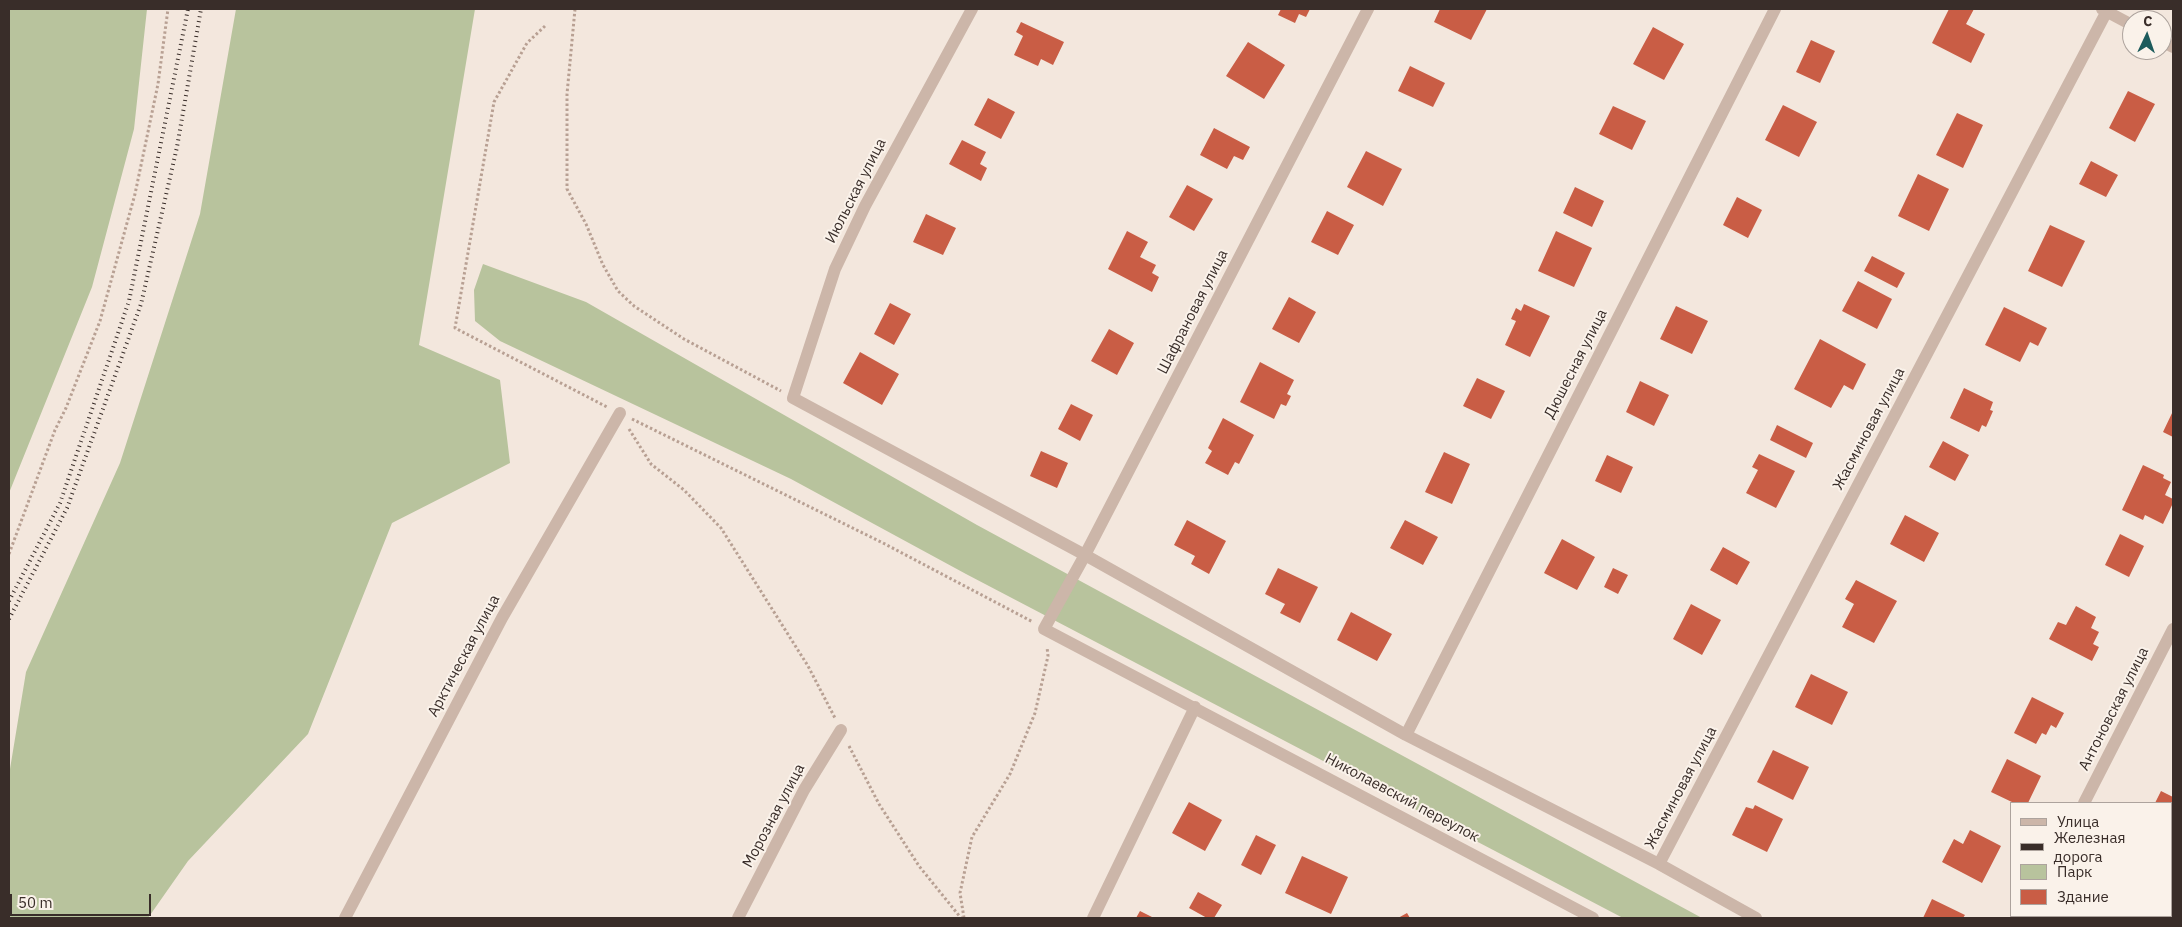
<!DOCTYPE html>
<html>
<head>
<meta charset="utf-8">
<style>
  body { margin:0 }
  #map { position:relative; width:2182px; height:927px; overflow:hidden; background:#f3e7dd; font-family:"IBM Plex Sans",sans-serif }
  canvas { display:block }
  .frame { position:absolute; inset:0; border:10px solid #392d29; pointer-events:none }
  .legend { position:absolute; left:2010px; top:802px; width:162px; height:115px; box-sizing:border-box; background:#faf2ea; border:1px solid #ada39d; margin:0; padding:6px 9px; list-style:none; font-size:15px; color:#392d29 }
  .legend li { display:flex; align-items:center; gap:10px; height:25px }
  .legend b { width:25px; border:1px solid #ada39d }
  .north { position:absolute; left:2122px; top:10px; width:50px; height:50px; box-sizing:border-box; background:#faf2ea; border:1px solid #ada39d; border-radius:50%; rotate:3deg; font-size:14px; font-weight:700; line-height:20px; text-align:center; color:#392d29 }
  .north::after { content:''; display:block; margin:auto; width:18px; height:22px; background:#1d5b5c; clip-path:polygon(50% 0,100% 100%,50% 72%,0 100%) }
  .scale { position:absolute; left:10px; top:894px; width:141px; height:22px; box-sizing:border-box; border:2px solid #392d29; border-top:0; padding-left:6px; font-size:15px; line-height:18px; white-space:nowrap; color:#392d29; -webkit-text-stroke:4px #faf2ea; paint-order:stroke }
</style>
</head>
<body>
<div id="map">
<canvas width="2182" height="927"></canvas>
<div class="frame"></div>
<ul class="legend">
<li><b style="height:6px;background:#ccb6a9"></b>Улица</li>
<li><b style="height:6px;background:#392d29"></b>Железная дорога</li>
<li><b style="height:14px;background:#b8c39d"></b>Парк</li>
<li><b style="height:14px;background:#c95d45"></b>Здание</li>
</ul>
<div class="north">С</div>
<div class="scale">50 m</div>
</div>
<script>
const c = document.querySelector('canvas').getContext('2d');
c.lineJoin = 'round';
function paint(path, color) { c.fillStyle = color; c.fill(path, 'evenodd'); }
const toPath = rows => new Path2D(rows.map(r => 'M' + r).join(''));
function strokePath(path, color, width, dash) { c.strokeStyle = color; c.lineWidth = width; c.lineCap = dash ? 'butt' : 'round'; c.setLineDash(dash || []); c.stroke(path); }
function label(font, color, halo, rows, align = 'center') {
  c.font = font + ' "IBM Plex Sans",sans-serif'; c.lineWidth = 4; c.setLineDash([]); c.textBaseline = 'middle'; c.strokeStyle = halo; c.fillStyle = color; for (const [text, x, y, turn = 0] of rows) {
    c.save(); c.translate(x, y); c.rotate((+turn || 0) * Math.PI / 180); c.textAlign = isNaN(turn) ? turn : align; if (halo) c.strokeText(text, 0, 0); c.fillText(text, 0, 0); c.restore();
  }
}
paint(toPath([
  [9,9,147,9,134,129,92,287,9,493],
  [236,9,475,9,419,345,500,380,510,463,392,523,308,734,188,861,148,918,9,918,9,775,26,672,120,463,200,214],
  [483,264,586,302,977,525,1702,918,1623,918,966,574,791,479,500,341,475,321,474,290]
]), '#b8c39d');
paint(toPath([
  [1281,9,1310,9,1306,17,1299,14,1295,23,1278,15],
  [1440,9,1487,9,1471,40,1434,22],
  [1949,9,1974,9,1966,24,1985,34,1971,63,1932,43],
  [1021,22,1064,42,1053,65,1041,59,1038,66,1014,55,1023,36,1016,32],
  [1653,27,1684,44,1664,80,1633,64],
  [1811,40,1835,51,1820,83,1796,72],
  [1248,42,1285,65,1264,99,1226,76],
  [1410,66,1445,83,1433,107,1398,91],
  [2128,91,2155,104,2135,142,2109,128],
  [988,98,1015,112,1001,139,974,125],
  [1783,105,1817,122,1799,157,1765,140],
  [1613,106,1646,121,1632,150,1599,134],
  [1957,113,1983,125,1963,168,1936,155],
  [1214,128,1250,147,1243,160,1234,156,1227,169,1200,155],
  [962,140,986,152,980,164,987,168,981,181,949,164],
  [1366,151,1402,169,1383,206,1347,187],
  [2091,161,2118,175,2106,197,2079,184],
  [1918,174,1949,189,1929,231,1898,216],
  [1187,185,1213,199,1194,231,1169,217],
  [1575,187,1604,201,1592,227,1563,213],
  [1737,197,1762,210,1748,238,1723,225],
  [1327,211,1354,225,1338,255,1311,242],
  [926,214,956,228,943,255,913,242],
  [2050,225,2085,241,2062,287,2028,271],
  [1127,231,1148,242,1140,257,1156,265,1152,273,1159,277,1152,292,1108,269],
  [1556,231,1592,248,1574,287,1538,271],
  [1872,256,1905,273,1897,288,1864,271],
  [1858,281,1892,299,1877,329,1842,311],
  [1289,297,1316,312,1299,343,1272,329],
  [890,303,911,314,894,345,874,334],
  [1524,304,1550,316,1530,357,1505,345,1516,321,1511,319,1516,308,1521,311],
  [1676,306,1708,321,1692,354,1660,339],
  [2004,307,2047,328,2038,346,2030,342,2020,362,1985,345],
  [1109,329,1134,343,1117,375,1091,361],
  [1820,339,1866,364,1853,390,1844,385,1831,408,1794,389],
  [860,352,899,374,882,405,843,383],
  [1260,362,1294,380,1287,394,1291,396,1286,406,1281,404,1274,419,1240,402],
  [1477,378,1505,391,1491,419,1463,406],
  [1640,381,1669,395,1654,426,1626,412],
  [1964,388,1993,402,1990,410,1993,411,1986,427,1982,425,1979,432,1950,418],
  [1071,404,1093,415,1080,441,1058,429],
  [2173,411,2173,437,2163,432],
  [1223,418,1254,435,1239,464,1235,462,1228,475,1205,463,1212,451,1208,448],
  [1777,425,1813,443,1806,458,1770,440],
  [1943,441,1969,455,1955,481,1929,467],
  [1041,451,1068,463,1057,488,1030,476],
  [1444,452,1470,464,1452,504,1425,492],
  [1759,454,1795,471,1776,508,1746,493,1758,470,1752,467],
  [1607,455,1633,467,1621,493,1595,481],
  [2143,465,2164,475,2163,478,2171,482,2165,495,2173,499,2173,503,2163,524,2145,515,2143,520,2122,510],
  [1905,515,1939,533,1924,562,1890,544],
  [1187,520,1226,541,1209,574,1191,564,1195,556,1174,545],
  [1405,520,1438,537,1423,565,1390,548],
  [2120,534,2144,546,2129,577,2105,565],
  [1562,539,1595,557,1577,590,1544,573],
  [1723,547,1750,562,1737,585,1710,570],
  [1278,568,1318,587,1300,623,1280,613,1285,604,1265,594],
  [1613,568,1628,575,1618,594,1604,587],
  [1856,580,1897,601,1874,643,1842,627,1854,604,1845,599],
  [1691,604,1721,620,1702,655,1673,639],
  [2076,606,2096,617,2091,628,2099,632,2093,644,2099,647,2092,661,2049,639,2058,622,2066,625],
  [1351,612,1392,634,1377,661,1337,640],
  [1811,674,1848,692,1832,725,1795,707],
  [2032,697,2064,713,2056,728,2051,725,2046,735,2042,733,2036,744,2014,733],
  [1773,750,1809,767,1793,800,1757,782],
  [2007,759,2041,776,2028,803,2014,803,1991,792],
  [2161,791,2173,797,2173,827,2171,832,2171,803,2155,803],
  [1189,802,1222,820,1205,851,1172,833],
  [1755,805,1783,819,1767,852,1732,835,1746,807,1753,809],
  [1970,830,2001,846,1982,883,1942,862,1954,839,1963,844],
  [1256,835,1276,845,1261,875,1241,865],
  [1302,856,1348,877,1331,914,1285,893],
  [1198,892,1222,905,1214,918,1207,918,1189,908],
  [1932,899,1965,915,1963,918,1923,918],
  [1140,911,1154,918,1136,918],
  [1407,913,1410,918,1398,918]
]), '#c95d45');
strokePath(toPath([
  [575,9,567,94,567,189,586,224,603,265,618,291,634,306,684,339,781,391],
  [545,26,527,43,494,102,455,328,607,407],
  [632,419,883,543,1033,622],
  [629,429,651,464,684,490,721,528,808,666,835,718],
  [9,554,55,430,66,408,100,321,135,194,158,84,168,9],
  [849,746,879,804,919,866,961,918],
  [964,918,960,893,972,837,1010,774,1035,713,1048,656,1047,647]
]), '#b8a093', 3, [2.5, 2.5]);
strokePath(toPath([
  [972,9,865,206,835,269,793,398,1085,555,1406,735,1659,864,1756,918],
  [1368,9,1085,555,1044,629,1593,918],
  [2102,9,2132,25],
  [2162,41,2173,47],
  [1406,735,1775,9],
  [2084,803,2173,629],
  [1659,864,2108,9],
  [345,918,502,618,620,413],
  [738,918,804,790,841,730],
  [1093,918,1195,707],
  [2025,918,2026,916]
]), '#ccb6a9', 12);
strokePath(toPath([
  [9,601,60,503,129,301,188,9],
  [9,619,67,508,141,304,177,147,201,9]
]), '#392d29', 4, [1, 4]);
label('15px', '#392d29', '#faf2ea', [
  ["Июльская улица",856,191,-63],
  ["Шафрановая улица",1193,312,-63],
  ["Дюшесная улица",1576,364,-63],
  ["Жасминовая улица",1869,429,-62],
  ["Арктическая улица",464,656,-62],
  ["Антоновская улица",2114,709,-63],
  ["Жасминовая улица",1681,788,-62],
  ["Николаевский переулок",1402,798,28],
  ["Морозная улица",774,816,-62]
]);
</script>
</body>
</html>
